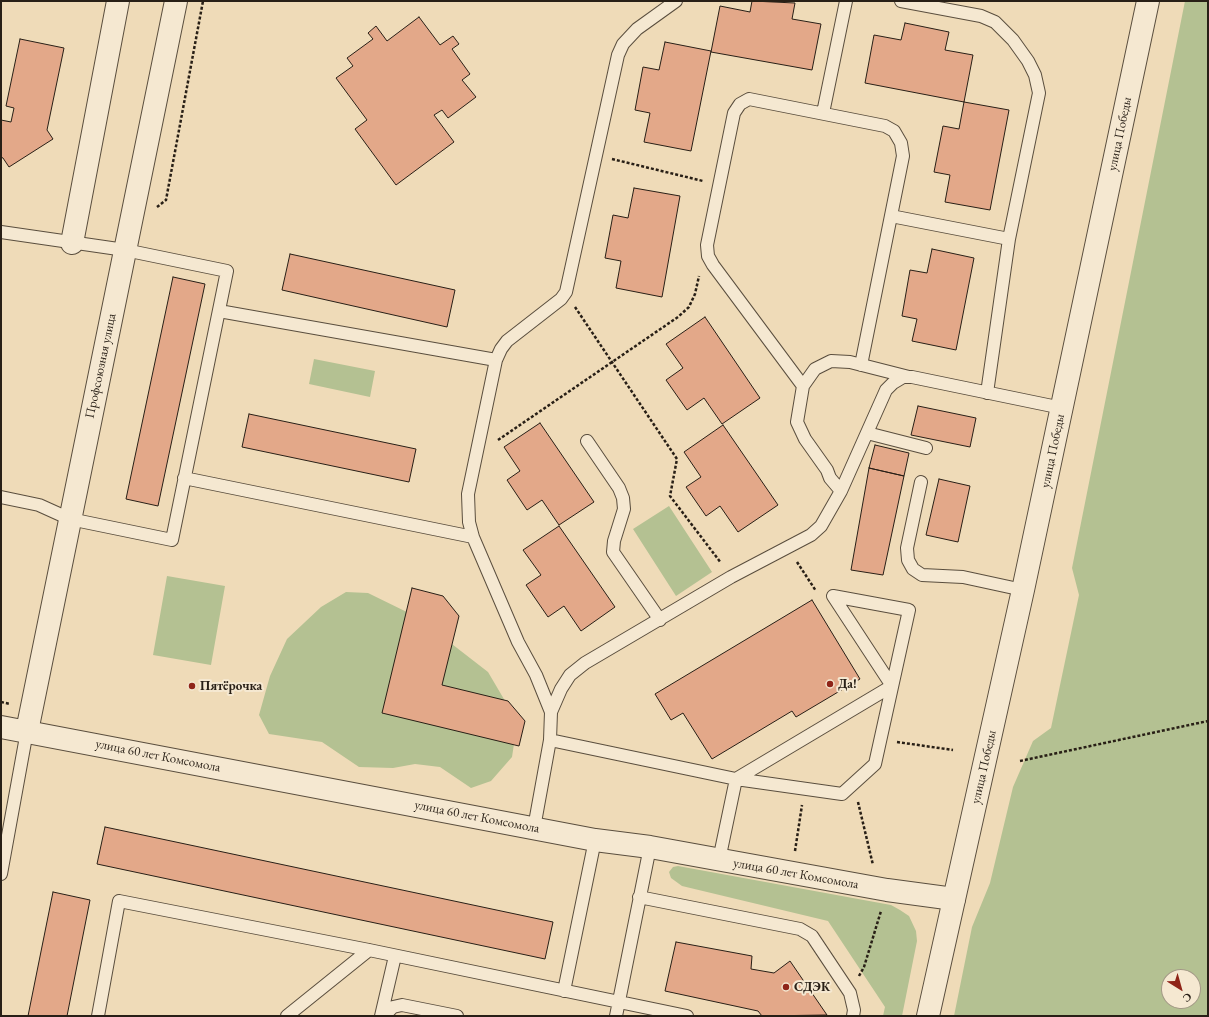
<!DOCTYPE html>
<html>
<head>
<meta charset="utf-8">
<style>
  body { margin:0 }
  #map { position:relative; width:1209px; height:1017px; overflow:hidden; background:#efdbb8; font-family:"EB Garamond",serif }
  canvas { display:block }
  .frame { position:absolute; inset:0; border:2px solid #281f16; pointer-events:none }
  .north { position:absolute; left:1161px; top:969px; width:40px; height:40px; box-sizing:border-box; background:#f5e8d1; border:1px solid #a39886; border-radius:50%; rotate:143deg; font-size:11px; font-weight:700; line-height:16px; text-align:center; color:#281f16 }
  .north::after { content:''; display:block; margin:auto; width:14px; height:18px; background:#8f2418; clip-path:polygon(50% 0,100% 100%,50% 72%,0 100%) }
</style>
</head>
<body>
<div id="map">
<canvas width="1209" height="1017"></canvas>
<div class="frame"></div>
<div class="north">С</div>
</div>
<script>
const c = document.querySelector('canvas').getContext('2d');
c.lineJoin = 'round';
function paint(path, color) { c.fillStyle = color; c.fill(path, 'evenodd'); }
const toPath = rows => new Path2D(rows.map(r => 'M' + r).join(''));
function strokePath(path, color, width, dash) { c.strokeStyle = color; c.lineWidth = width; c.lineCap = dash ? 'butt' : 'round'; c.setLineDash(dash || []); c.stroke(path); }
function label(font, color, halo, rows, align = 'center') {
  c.font = font + ' "EB Garamond",serif'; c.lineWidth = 4; c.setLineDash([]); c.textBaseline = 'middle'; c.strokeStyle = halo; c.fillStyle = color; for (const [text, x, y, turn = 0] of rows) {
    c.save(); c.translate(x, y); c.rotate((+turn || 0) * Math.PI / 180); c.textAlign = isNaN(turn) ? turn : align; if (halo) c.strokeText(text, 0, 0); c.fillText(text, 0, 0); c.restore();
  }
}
paint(toPath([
  [1185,1,1208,1,1208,1016,954,1016,972,927,990,883,1013,787,1033,741,1051,728,1079,595,1072,568],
  [1169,977,1193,977,1193,1001,1169,1001],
  [314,359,375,371,370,397,309,384],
  [669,506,712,572,676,596,633,529],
  [167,576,225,586,211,665,153,655],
  [346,592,368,593,417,617,488,672,508,706,516,731,512,757,491,781,471,788,440,767,415,764,393,768,359,767,322,742,269,734,259,715,270,676,287,639,321,607],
  [678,866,891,905,900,910,909,916,916,931,917,941,902,1016,883,1016,885,1007,828,921,682,886,671,878,669,872,673,867]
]), '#b4c192');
const building = toPath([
  [752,1,795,3,792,19,821,24,812,70,711,52,720,6,750,12,752,1],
  [419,17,440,45,453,36,459,44,452,49,470,74,462,80,476,97,448,118,442,110,434,115,454,142,396,185,355,129,367,120,336,78,353,66,347,58,373,39,368,33,376,26,387,41,419,17],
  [905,23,949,32,945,50,973,55,964,102,865,83,874,35,901,40,905,23],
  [20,39,64,48,47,130,53,139,9,167,3,158,1,157,1,120,11,122,14,108,6,106,20,39],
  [665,42,711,51,691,151,644,142,650,113,635,110,643,67,659,70,665,42],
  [964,102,1009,110,990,210,945,202,950,175,934,172,943,126,959,129,964,102],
  [634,188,680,196,662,297,616,288,621,261,605,258,613,215,628,218,634,188],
  [932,249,974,258,956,350,912,341,917,319,902,316,910,270,927,273,932,249],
  [290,254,455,290,447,327,282,290,290,254],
  [173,277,205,284,158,506,126,499,173,277],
  [705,317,760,398,722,424,704,398,687,410,666,380,683,368,666,344,705,317],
  [918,406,976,418,970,447,911,435,918,406],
  [249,414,416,449,409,482,242,447,249,414],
  [540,423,594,502,559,525,542,500,527,510,507,480,520,471,504,447,540,423],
  [723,425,778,505,738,532,720,506,706,516,686,487,701,477,684,452,723,425],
  [875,445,909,453,904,476,869,468,875,445],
  [869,468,904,476,883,575,851,570,869,468],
  [939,479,970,486,958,542,926,535,939,479],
  [559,526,615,607,581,631,564,606,548,617,526,585,541,575,523,550,559,526],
  [412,588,443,596,459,616,442,685,508,701,525,721,519,746,382,713,412,588],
  [812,600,860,679,796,717,792,711,712,759,683,713,671,720,655,694,812,600],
  [105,827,553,922,545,959,97,864,105,827],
  [53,892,90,900,67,1016,28,1016,53,892],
  [676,942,752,956,751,969,774,973,790,961,827,1015,762,1016,758,1011,665,991,676,942]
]);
paint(building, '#e3a889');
strokePath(building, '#281f16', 1);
const service = toPath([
  [901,1,981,16,995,22,1013,40,1028,61,1035,75,1039,93,1009,239,987,393],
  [823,113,846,1],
  [891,216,1009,239],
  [1,232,125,250,227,271,172,540,70,519,39,505,1,497],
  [219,311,496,360],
  [803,386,713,265,708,256,707,245,734,113,740,104,749,99,885,126,894,131,901,143,903,156,861,365],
  [867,433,926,448],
  [587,441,619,488,623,498,624,509,614,541,613,552,660,620],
  [184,478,473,537],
  [921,482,907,548,908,560,913,569,922,575,963,577,1023,590],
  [841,491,830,478,827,470,805,439,797,422,803,386,815,369,831,361,850,362,909,377],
  [833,596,892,686],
  [551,712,561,689,570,675,585,663,731,577,811,535,821,526,841,491,886,390,893,383,903,377,912,377,1062,408],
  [550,740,736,779,719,860],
  [736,779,842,794,875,764,909,610,833,596],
  [736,779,892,686],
  [534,828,550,740,551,712,536,675,518,642,473,537,469,522,468,494,496,360,501,349,507,341,561,299,566,292,618,55,623,44,637,29,676,1],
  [1,874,27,731],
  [639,897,800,929,812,936,850,993,854,1010,853,1016],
  [564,991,595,840],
  [98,1016,119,901,369,950,687,1016],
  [287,1016,369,950],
  [381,1016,395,956],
  [384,1016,393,1007,402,1005,457,1016],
  [616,1016,650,847]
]);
const minor = toPath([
  [72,243,118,1],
  [1,727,595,840,650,847,887,890,954,899],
  [27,731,176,1]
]);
const tertiary = toPath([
  [928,1016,1023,590,1148,1]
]);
strokePath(service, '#5a4e3e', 14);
strokePath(minor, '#5a4e3e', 24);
strokePath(tertiary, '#5a4e3e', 24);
strokePath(toPath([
  [612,159,703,181],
  [157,207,166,200,203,1],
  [575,307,677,459,670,496,721,563],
  [498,440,678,317,689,307,695,294,699,276],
  [797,562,816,591],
  [1,702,10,704],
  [897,742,953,750],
  [1020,761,1208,721],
  [858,802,873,865],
  [795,851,802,805],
  [859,976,864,967,881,911]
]), '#281f16', 2.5, [3, 2]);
strokePath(service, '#f5e8d1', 12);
strokePath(minor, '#f5e8d1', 22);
strokePath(tertiary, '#f5e8d1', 22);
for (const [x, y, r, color] of [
  [830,684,4,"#8f2418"],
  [192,686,4,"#8f2418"],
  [786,987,4,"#8f2418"]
]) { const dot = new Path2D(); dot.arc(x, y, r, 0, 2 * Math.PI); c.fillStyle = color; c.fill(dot); strokePath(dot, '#f5e8d1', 1.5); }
label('13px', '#281f16', '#f5e8d1', [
  ["улица Победы",1120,134,-78],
  ["Профсоюзная улица",101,366,-78],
  ["улица Победы",1053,451,-78],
  ["улица 60 лет Комсомола",158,756,11],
  ["улица Победы",984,767,-77],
  ["улица 60 лет Комсомола",477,817,11],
  ["улица 60 лет Комсомола",796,874,10]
]);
label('bold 13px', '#281f16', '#f5e8d1', [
  ["Да!",838,684],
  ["Пятёрочка",200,686],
  ["СДЭК",794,987]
], 'left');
</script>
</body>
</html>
